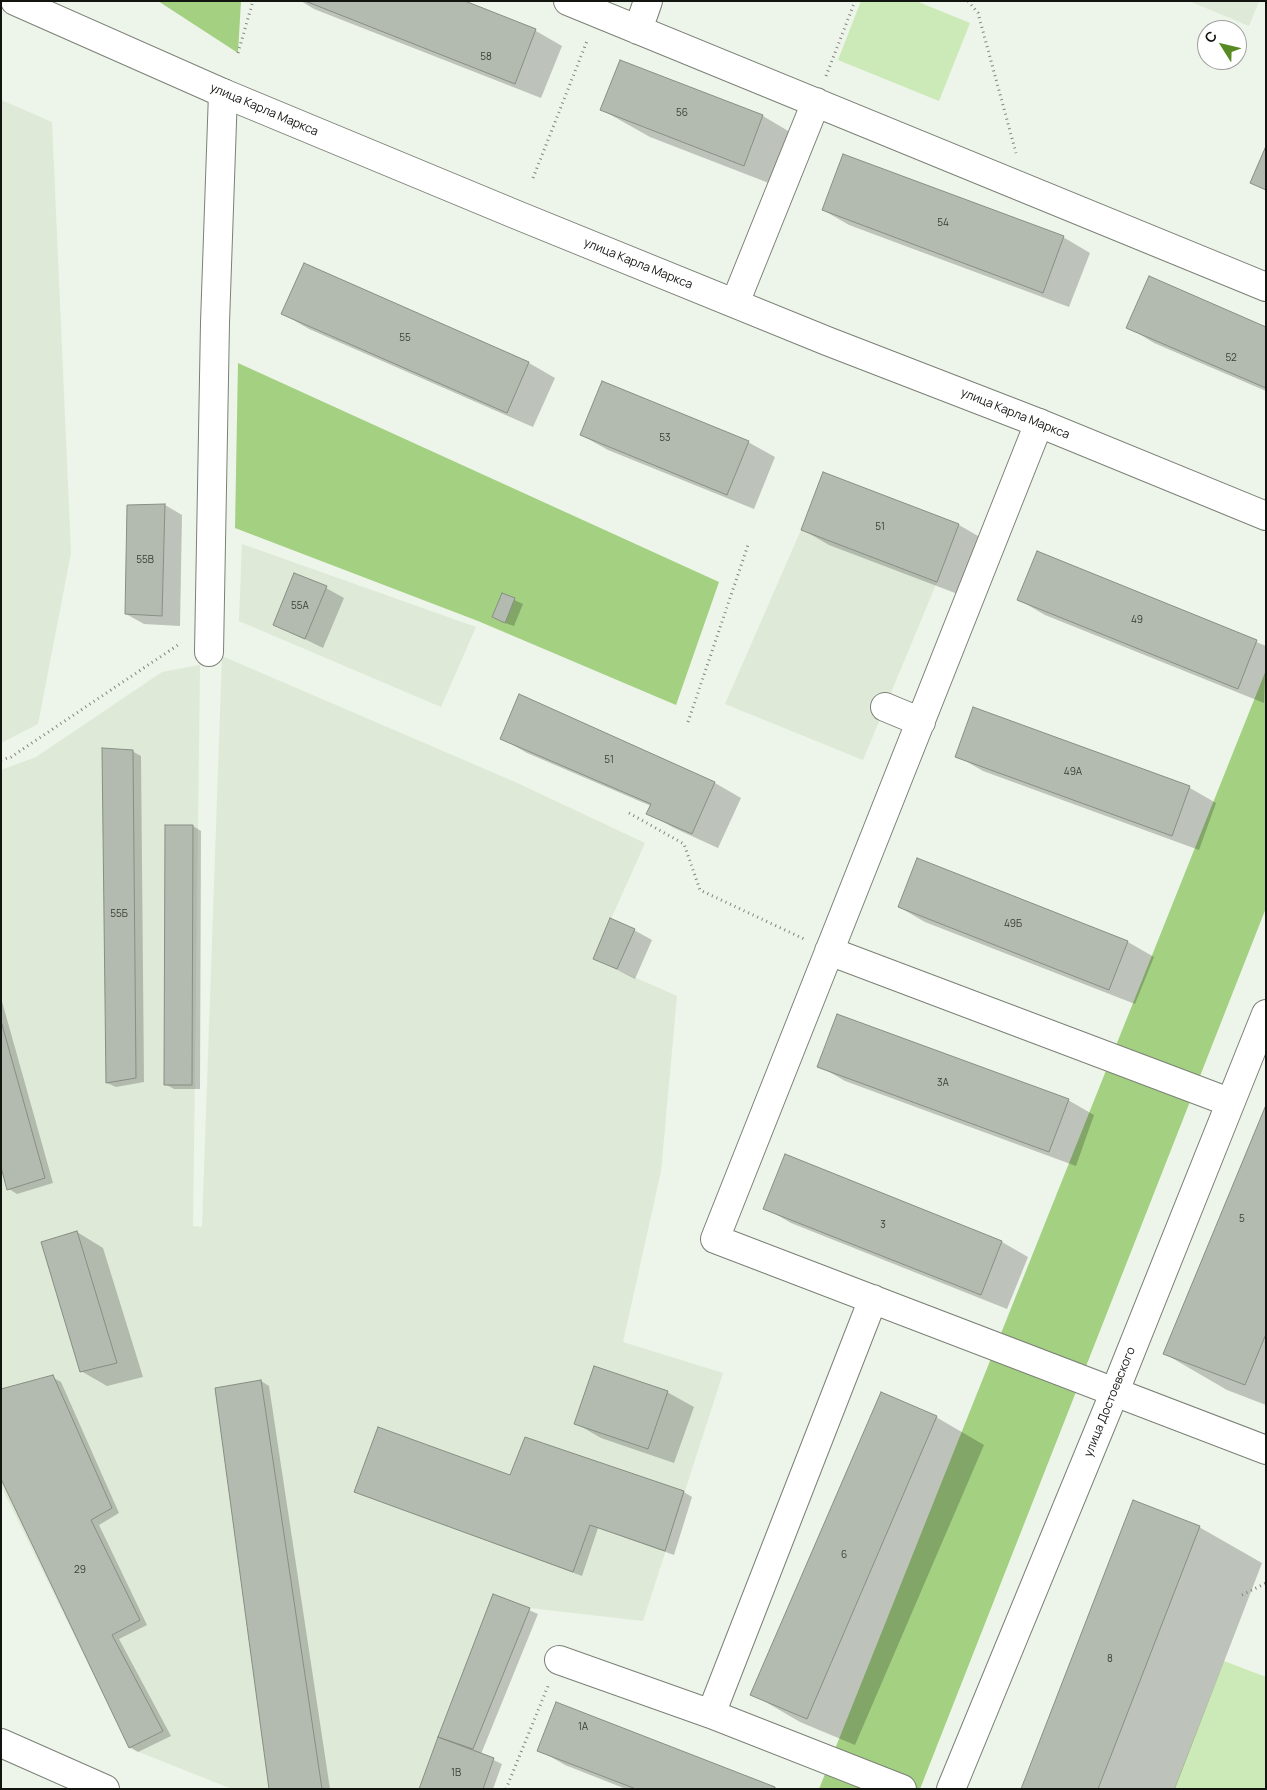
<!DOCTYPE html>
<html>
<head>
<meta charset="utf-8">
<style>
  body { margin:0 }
  #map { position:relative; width:1267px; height:1790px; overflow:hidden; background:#edf4e9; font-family:Manrope,sans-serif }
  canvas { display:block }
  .frame { position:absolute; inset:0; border:2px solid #121410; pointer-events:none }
  .north { position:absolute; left:1197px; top:20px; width:50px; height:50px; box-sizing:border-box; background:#fff; border:1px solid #a0a19f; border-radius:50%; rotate:306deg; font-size:14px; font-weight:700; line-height:20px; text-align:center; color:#121410 }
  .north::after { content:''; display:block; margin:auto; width:18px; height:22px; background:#578a22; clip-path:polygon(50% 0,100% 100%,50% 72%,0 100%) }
</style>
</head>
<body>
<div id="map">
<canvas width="1267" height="1790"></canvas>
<div class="frame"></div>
<div class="north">С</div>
</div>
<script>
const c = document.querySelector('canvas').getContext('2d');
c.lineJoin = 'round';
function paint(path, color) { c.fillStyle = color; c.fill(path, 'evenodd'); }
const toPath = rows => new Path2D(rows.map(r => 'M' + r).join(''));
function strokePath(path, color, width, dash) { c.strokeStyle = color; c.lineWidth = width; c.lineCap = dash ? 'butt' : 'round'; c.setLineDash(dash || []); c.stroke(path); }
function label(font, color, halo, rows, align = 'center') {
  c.font = font + ' Manrope,sans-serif'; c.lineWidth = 4; c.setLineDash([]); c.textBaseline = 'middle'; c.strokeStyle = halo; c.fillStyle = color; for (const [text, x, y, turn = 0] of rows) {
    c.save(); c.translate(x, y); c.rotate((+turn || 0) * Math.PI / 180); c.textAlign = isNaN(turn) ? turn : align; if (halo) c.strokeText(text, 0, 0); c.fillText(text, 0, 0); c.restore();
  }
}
paint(toPath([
  [1189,1,1259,1,1249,26],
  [1,100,52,122,71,553,38,724,1,743],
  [801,530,937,582,863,760,725,704],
  [242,544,476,627,441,707,239,621],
  [222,656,515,782,645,843,593,959,677,996,661,1171,623,1342,723,1373,643,1621,530,1608,473,1749,494,1758,483,1789,232,1789,129,1748,1,1486,1,770,36,757,162,672,200,665,193,1226,202,1227]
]), '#dee9d7');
paint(toPath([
  [861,1,916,1,970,23,939,101,838,60],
  [1224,1661,1266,1677,1266,1789,1174,1789]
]), '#cceab7');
paint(toPath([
  [158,1,241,1,238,53],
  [238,363,719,582,676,705,478,621,235,528],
  [1266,670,1266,908,920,1789,819,1789]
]), '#a3d081');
paint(toPath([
  [301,1,461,1,536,31,562,46,541,98,314,9],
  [621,62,763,116,810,144,792,192,650,137,602,110],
  [844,155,1063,237,1090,253,1069,307,849,225,823,210],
  [305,265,529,363,555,378,533,427,309,329,283,314],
  [1128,327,1266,328,1266,391,1154,343],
  [581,435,748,442,775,457,754,509,608,450],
  [165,505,182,515,180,626,144,624,126,614],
  [959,525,985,540,963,596,829,545,803,530],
  [1037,553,1266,646,1264,703,1045,615,1019,600],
  [326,588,344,598,323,648,274,624],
  [503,595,523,604,514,626,502,622],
  [974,709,1190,788,1216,803,1199,850,983,771,957,756],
  [501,738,715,783,741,798,718,848,674,828,648,813,651,806,527,753],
  [132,751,141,756,144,1082,116,1087,107,1083],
  [193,826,201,831,200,1089,174,1089,165,1084],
  [918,860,1128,942,1154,957,1135,1004,925,922,899,907],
  [634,930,652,940,635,979,594,958],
  [1,998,53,1183,17,1194,9,1189,1,1162],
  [819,1066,1068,1100,1094,1115,1076,1166,845,1081],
  [1266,1108,1266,1405,1227,1390,1165,1354],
  [765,1208,1002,1242,1028,1257,1007,1309,791,1223],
  [77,1232,103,1248,143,1377,107,1386,81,1371],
  [52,1377,61,1382,119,1513,99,1525,147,1625,119,1639,171,1736,138,1752,130,1747],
  [261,1381,269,1386,330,1789,270,1789],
  [667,1392,694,1407,674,1463,601,1438,575,1423],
  [882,1394,936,1417,984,1445,855,1745,800,1722,752,1694],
  [525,1438,684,1492,692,1497,674,1555,598,1528,582,1576,356,1492,511,1477],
  [1199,1527,1262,1563,1175,1789,1022,1789],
  [494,1595,538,1614,481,1754,502,1764,493,1789,420,1789],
  [557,1704,776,1789,626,1789,565,1765,539,1750]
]), '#0003');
const building = toPath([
  [305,1,465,1,536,29,515,84,305,1],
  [620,60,763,115,744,166,600,110,620,60],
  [1266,146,1266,190,1250,183,1266,146],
  [843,154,1064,236,1043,293,822,210,843,154],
  [304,263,529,362,507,413,281,314,304,263],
  [1149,276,1266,327,1266,388,1126,328,1149,276],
  [602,381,749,441,727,495,580,435,602,381],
  [823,472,959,524,937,582,801,530,823,472],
  [165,504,162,616,125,614,127,505,165,504],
  [1037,551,1257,640,1238,689,1017,600,1037,551],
  [294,573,327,586,305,639,273,625,294,573],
  [502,593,515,598,505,623,492,617,502,593],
  [519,694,715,782,692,834,646,814,651,804,500,739,519,694],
  [973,707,1190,786,1172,836,955,757,973,707],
  [102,748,133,750,136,1078,106,1083,102,748],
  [165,825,193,825,192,1085,164,1085,165,825],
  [917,858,1128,941,1109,990,898,907,917,858],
  [610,918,635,929,617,969,593,959,610,918],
  [837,1014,1069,1099,1049,1152,817,1067,837,1014],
  [1,1021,45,1178,7,1190,1,1167,1,1021],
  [1266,1105,1266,1334,1245,1385,1163,1354,1266,1105],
  [785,1154,1002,1241,981,1295,763,1209,785,1154],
  [77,1231,117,1363,80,1372,41,1242,77,1231],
  [594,1366,668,1391,648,1449,574,1424,594,1366],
  [53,1375,112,1508,91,1520,140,1620,112,1635,163,1731,129,1748,1,1479,1,1389,53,1375],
  [261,1380,322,1789,269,1789,215,1388,261,1380],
  [881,1392,937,1416,807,1719,750,1695,881,1392],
  [378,1427,510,1475,525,1437,684,1491,665,1551,590,1525,573,1572,354,1492,378,1427],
  [1133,1500,1200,1526,1098,1789,1021,1789,1133,1500],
  [493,1594,530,1608,473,1749,438,1737,493,1594],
  [556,1702,775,1787,775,1789,636,1789,537,1751,556,1702],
  [438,1737,494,1758,483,1789,419,1789,438,1737]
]);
paint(building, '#b3baaf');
strokePath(building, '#888e83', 1);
const minor = toPath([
  [568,1,1266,287],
  [638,30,648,1],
  [735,303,816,102],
  [1039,423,715,1239,1266,1450],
  [209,652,215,323,223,93],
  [885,707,921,722],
  [829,951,1229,1102],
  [559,1660,711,1714,902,1789],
  [711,1714,873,1299],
  [1,1743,105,1789],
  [951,1789,1115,1391,1266,1014]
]);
const major = toPath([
  [15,1,223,93,517,215,827,341,1039,423,1266,516]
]);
strokePath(minor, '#7b8177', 30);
strokePath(major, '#7b8177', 30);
strokePath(toPath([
  [968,1,978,13,1016,153],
  [238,53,253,1],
  [826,76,855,1],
  [533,178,587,41],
  [688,722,748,545],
  [1,760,11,757,181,643],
  [629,813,684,844,700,890,804,939],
  [1242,1595,1266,1583],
  [506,1789,548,1686]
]), '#81857e', 3, [1, 4]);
strokePath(minor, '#fff', 28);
strokePath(major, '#fff', 28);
label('10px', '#3a3e38', null, [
  ["58",486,57],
  ["56",682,113],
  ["54",943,223],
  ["55",405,338],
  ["52",1231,358],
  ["53",665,438],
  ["51",880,527],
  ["55В",145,560],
  ["55А",300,606],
  ["49",1137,620],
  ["51",609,760],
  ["49А",1073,772],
  ["55Б",119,914],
  ["49Б",1013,924],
  ["3А",943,1083],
  ["5",1242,1219],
  ["3",883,1225],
  ["6",844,1555],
  ["29",80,1570],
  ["8",1110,1659],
  ["1А",583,1727],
  ["1В",456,1773]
]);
label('12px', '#121410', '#fff', [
  ["улица Карла Маркса",264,110,23],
  ["улица Карла Маркса",638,264,22],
  ["улица Карла Маркса",1015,414,22],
  ["улица Достоевского",1110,1402,-68]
]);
</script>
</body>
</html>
